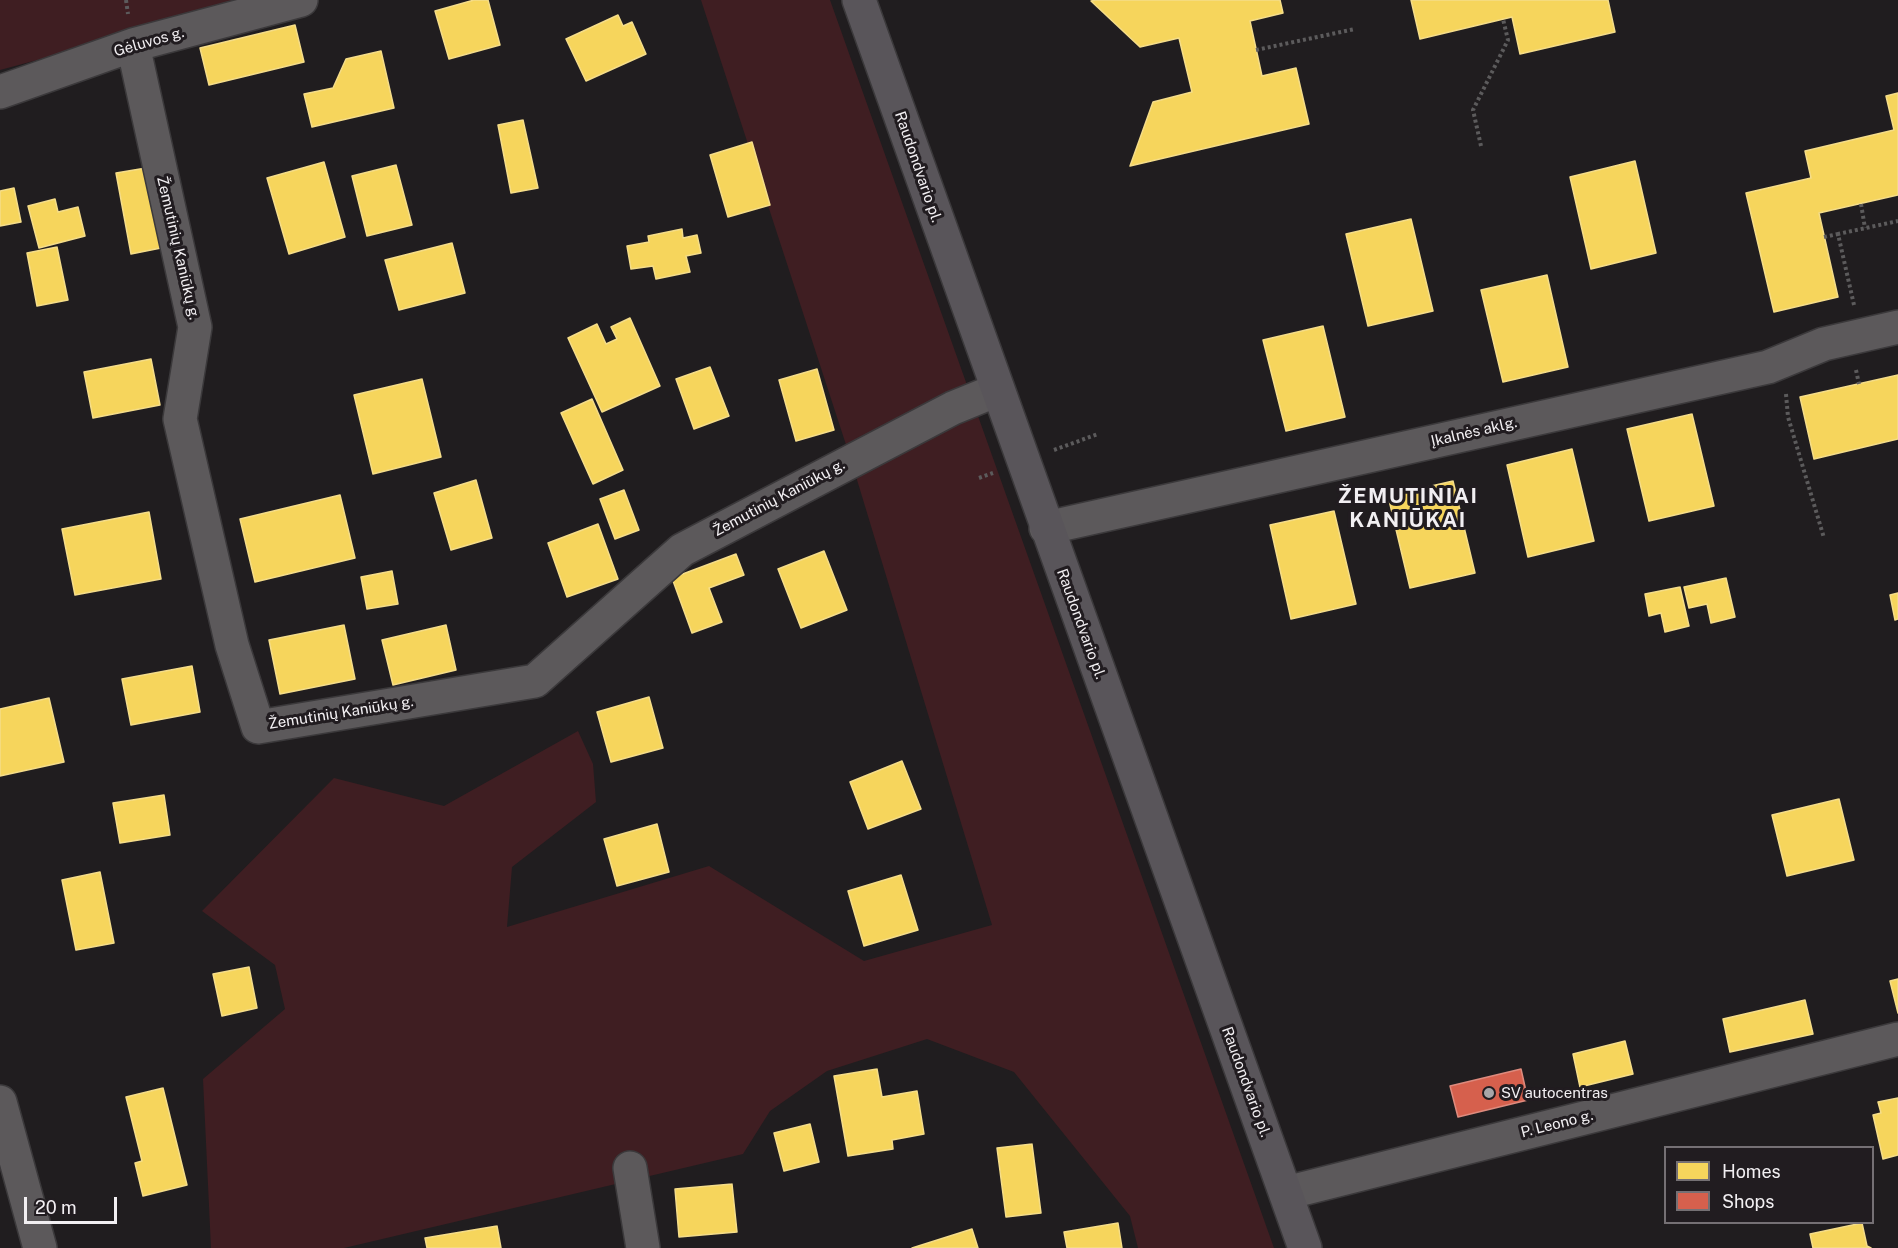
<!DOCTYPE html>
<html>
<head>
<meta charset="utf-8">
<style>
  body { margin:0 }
  #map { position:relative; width:1898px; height:1248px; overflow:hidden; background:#201d1f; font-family:"Public Sans",sans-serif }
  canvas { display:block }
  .legend { position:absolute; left:1664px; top:1146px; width:210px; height:78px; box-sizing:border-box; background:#211c20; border:2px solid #757074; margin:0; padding:8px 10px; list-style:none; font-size:18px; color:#f2eff2 }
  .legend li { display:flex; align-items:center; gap:12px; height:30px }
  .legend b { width:30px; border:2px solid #757074 }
  .scale { position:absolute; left:24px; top:1197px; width:93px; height:27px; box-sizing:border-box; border:3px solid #f2eff2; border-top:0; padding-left:8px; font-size:18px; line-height:21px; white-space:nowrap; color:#f2eff2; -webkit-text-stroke:4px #211c20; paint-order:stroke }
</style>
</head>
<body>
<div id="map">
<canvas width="1898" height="1248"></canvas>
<ul class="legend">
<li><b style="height:16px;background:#f6d55c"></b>Homes</li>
<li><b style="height:16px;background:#d6604d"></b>Shops</li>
</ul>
<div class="scale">20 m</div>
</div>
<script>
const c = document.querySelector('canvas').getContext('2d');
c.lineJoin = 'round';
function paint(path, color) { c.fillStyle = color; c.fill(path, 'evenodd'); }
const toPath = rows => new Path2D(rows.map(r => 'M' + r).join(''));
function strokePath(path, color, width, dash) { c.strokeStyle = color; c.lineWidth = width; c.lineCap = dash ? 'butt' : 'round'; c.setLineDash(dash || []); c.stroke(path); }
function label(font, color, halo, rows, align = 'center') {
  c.font = font + ' "Public Sans",sans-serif'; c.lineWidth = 6; c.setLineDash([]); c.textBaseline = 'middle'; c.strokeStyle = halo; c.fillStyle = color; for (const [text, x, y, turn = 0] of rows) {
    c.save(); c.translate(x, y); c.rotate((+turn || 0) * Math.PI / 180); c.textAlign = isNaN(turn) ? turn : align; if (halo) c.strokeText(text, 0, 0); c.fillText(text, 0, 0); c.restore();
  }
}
paint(toPath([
  [0,0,261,0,0,70],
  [701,0,830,0,1274,1248,1138,1248,1130,1216,1014,1072,927,1039,827,1071,770,1111,743,1154,344,1248,211,1248,203,1079,285,1009,275,965,202,911,334,778,444,806,578,731,593,764,596,802,512,867,507,927,709,866,864,961,992,925,851,460]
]), '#3f1e22');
const homes = toPath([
  [474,0,488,0,500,45,449,59,435,11,474,0],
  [1096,0,1280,0,1283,13,1250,21,1262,76,1296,68,1309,124,1130,166,1153,102,1192,92,1179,38,1140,47,1091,1,1096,0],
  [1411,0,1608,0,1615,32,1520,54,1512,17,1420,39,1411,0],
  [618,15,623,26,632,22,646,54,586,81,566,39,618,15],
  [295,25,304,62,209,85,200,48,295,25],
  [381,51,394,108,312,127,304,94,333,88,346,59,381,51],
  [1898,93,1898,195,1819,213,1838,297,1774,312,1746,193,1811,178,1805,151,1894,130,1886,96,1898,93],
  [523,120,538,188,511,193,498,125,523,120],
  [752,142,770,205,728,217,710,155,752,142],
  [1635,161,1656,253,1591,269,1570,177,1635,161],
  [324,162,345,237,289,254,267,178,324,162],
  [396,165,412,225,367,236,352,176,396,165],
  [146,168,161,248,131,254,116,173,146,168],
  [14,188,21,222,0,226,0,191,14,188],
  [55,199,58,212,78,207,85,236,39,248,28,206,55,199],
  [1411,219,1433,311,1368,326,1346,234,1411,219],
  [682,229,683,238,697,235,701,253,686,256,690,272,656,279,653,266,631,269,627,246,649,242,648,236,682,229],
  [452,243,465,293,399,310,385,260,452,243],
  [57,247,68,300,37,306,27,253,57,247],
  [1547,275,1568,367,1503,382,1481,290,1547,275],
  [630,318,660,386,602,412,568,338,597,324,606,344,617,339,611,327,630,318],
  [1323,326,1345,417,1286,431,1263,340,1323,326],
  [151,359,160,405,93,418,84,372,151,359],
  [710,367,729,416,694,429,676,379,710,367],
  [817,369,834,430,796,441,779,380,817,369],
  [1898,375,1898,439,1814,459,1800,397,1898,375],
  [422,379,441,457,373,474,354,395,422,379],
  [592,399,623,470,593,484,561,413,592,399],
  [1692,414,1714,506,1649,521,1627,429,1692,414],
  [1572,449,1594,541,1528,557,1507,465,1572,449],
  [476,480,492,538,451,550,434,493,476,480],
  [1453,481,1475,573,1410,588,1388,496,1453,481],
  [624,490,639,530,615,539,600,499,624,490],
  [340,495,355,558,255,582,240,519,340,495],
  [1334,511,1356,604,1291,619,1270,525,1334,511],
  [149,512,161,579,75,595,62,529,149,512],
  [598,524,618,579,567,597,548,543,598,524],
  [824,551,847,610,801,628,778,569,824,551],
  [736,554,744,575,709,588,722,622,692,633,672,578,736,554],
  [392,571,398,604,367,609,361,577,392,571],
  [1726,578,1735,617,1711,623,1707,604,1689,608,1684,587,1726,578],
  [1680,587,1689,626,1665,632,1661,613,1649,616,1645,594,1680,587],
  [1898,593,1898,619,1895,620,1890,595,1898,593],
  [344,625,355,679,280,694,269,640,344,625],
  [446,625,456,670,393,685,382,640,446,625],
  [192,666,200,712,131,725,122,679,192,666],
  [649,697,663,748,611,762,597,712,649,697],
  [49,698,64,762,0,776,0,709,49,698],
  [902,761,921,809,868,829,850,782,902,761],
  [164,795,170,835,120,843,113,803,164,795],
  [1839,799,1854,860,1787,876,1772,815,1839,799],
  [657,824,669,872,617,886,604,839,657,824],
  [100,872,114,943,76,950,62,880,100,872],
  [901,875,918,930,864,946,848,891,901,875],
  [249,967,257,1008,222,1016,213,974,249,967],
  [1898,979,1898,1013,1890,981,1898,979],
  [1805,1000,1813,1034,1730,1052,1723,1019,1805,1000],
  [1625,1041,1633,1074,1580,1087,1573,1054,1625,1041],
  [877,1069,882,1097,917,1091,924,1134,892,1140,893,1149,848,1156,834,1076,877,1069],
  [163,1088,187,1185,143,1196,135,1163,142,1161,126,1097,163,1088],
  [1898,1098,1898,1155,1883,1159,1873,1115,1881,1113,1878,1102,1898,1098],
  [810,1124,819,1162,784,1171,774,1133,810,1124],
  [1032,1144,1041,1213,1006,1217,997,1148,1032,1144],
  [732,1184,737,1232,679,1237,675,1189,732,1184],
  [1118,1223,1122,1248,1067,1248,1064,1232,1118,1223],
  [1862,1223,1867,1246,1871,1248,1813,1248,1810,1234,1862,1223],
  [497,1226,501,1248,427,1248,425,1238,497,1226],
  [972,1229,978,1248,912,1248,972,1229]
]);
paint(homes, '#f6d55c');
strokePath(homes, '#f5dd89', 1.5);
const shops = toPath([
  [1521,1069,1528,1100,1458,1117,1450,1086,1521,1069]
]);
paint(shops, '#d6604d');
strokePath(shops, '#de8b7e', 1.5);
const minor = toPath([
  [133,45,195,327,180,419,232,645,258,727,535,681,682,550,953,408,997,390],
  [0,92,133,45,301,0],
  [1046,528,1768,367,1824,344,1898,327],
  [0,1102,40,1248],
  [630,1168,643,1248],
  [1286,1193,1898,1039]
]);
const primary = toPath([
  [859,0,1305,1248]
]);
strokePath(minor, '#3b393b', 36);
strokePath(primary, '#3b393b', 36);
strokePath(toPath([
  [126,0,128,14],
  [1256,50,1355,29],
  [1481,146,1473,110,1508,40,1503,19],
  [1861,204,1865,228],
  [1824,237,1838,234],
  [1854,305,1838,234,1898,221],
  [1856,370,1859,384],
  [1786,394,1788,417,1824,538],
  [1054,450,1098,434],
  [979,478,993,473]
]), '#5c5b5c', 4, [3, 3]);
strokePath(minor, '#5c595b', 33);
strokePath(primary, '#59555a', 33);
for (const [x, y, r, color] of [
  [1489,1093,6,"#a8a6a8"]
]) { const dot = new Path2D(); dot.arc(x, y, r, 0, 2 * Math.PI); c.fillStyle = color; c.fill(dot); strokePath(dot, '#211c20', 2); }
label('15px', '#f2eff2', '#211c20', [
  ["Gėluvos g.",149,42,-16],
  ["Raudondvario pl.",918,167,71],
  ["Žemutinių Kaniūkų g.",178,248,77],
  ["Įkalnės aklg.",1474,432,-13],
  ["Žemutinių Kaniūkų g.",779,498,-28],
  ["Raudondvario pl.",1081,624,70],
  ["Žemutinių Kaniūkų g.",341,713,-9],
  ["Raudondvario pl.",1246,1082,70],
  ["P. Leono g.",1557,1124,-14]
]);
label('15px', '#f2eff2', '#211c20', [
  ["SV autocentras",1501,1093]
], 'left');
c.letterSpacing = '1.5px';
label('bold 21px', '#f2eff2', '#211c20', [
  ["ŽEMUTINIAI",1408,497],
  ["KANIŪKAI",1408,521]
]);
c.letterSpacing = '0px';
</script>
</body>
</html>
